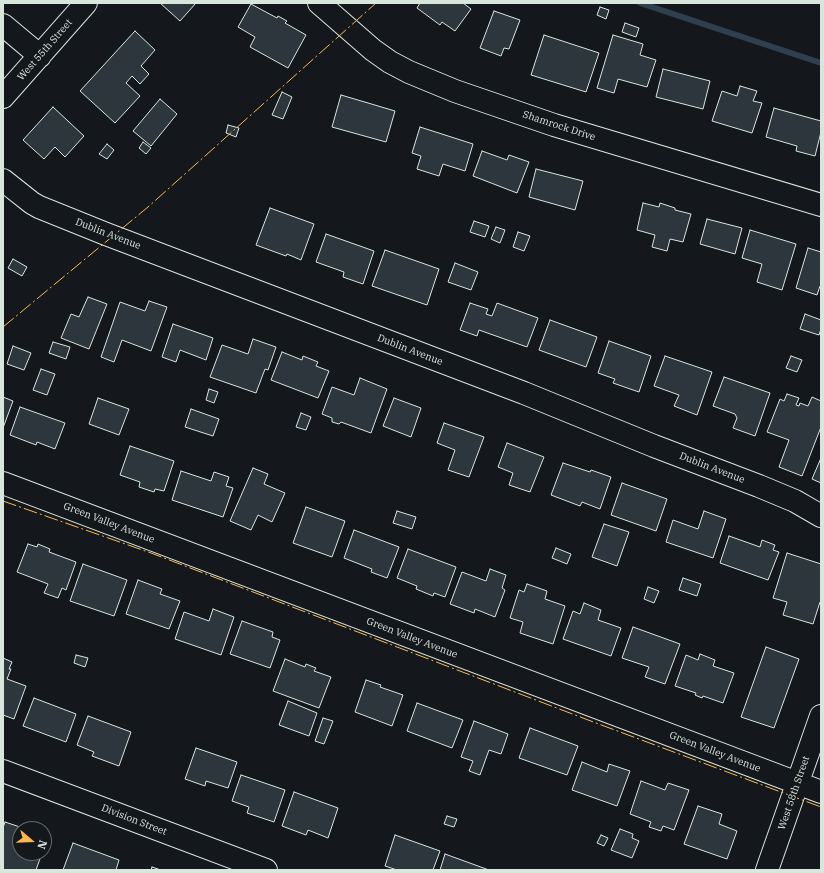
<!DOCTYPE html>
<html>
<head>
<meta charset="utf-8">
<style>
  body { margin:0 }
  #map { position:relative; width:824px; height:873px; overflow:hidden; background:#14181c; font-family:"IBM Plex Serif",serif }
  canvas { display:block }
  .frame { position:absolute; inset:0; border:4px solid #d8e6dc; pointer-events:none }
  .north { position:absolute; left:12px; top:821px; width:40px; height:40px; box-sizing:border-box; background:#14181c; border:1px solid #626a69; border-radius:50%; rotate:109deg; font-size:11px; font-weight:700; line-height:16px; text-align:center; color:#d8e6dc }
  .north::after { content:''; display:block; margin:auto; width:14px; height:18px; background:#ffb74d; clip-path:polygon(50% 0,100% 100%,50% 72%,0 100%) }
</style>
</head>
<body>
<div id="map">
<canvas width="824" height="873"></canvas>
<div class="frame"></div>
<div class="north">N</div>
</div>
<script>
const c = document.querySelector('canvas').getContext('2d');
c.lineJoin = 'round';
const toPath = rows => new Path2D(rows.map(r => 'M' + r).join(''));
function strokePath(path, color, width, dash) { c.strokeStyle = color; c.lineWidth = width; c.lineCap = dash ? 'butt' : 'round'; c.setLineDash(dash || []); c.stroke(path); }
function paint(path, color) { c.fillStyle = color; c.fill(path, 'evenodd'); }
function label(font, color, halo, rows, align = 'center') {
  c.font = font + ' "IBM Plex Serif",serif'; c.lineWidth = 3; c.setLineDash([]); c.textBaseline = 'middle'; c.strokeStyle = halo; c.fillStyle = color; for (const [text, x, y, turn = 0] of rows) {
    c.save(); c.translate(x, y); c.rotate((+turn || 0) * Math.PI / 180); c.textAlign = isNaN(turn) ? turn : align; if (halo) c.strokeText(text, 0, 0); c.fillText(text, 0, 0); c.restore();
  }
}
strokePath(toPath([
  [640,3,821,63]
]), '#2f3f4d', 6);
const building = toPath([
  [160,3,196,3,180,21,160,3],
  [420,3,463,3,471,9,455,31,442,22,440,25,417,8,420,3],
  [251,4,277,18,278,16,287,21,285,23,306,35,288,68,250,47,255,37,238,27,251,4],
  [600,7,609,10,606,19,597,15,600,7],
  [494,11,520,20,509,49,504,48,501,56,480,48,494,11],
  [625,23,639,28,636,37,622,32,625,23],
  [135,31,155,50,141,66,149,74,140,84,132,76,126,83,140,96,115,123,80,91,135,31],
  [544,35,599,53,586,92,531,75,544,35],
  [613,35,643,44,640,55,656,60,647,87,618,79,614,93,597,88,613,35],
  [663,69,710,81,703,109,656,97,663,69],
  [740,86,757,91,753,101,762,103,752,133,712,121,722,91,737,96,740,86],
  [282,92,292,97,283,119,272,115,282,92],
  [341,95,395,111,386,142,332,127,341,95],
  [160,99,177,114,151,146,133,131,160,99],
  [53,107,84,136,65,157,55,147,44,159,23,140,53,107],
  [774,108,821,121,821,132,815,156,796,151,797,146,766,137,774,108],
  [228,125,239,128,236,137,226,133,228,125],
  [420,127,473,144,465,171,443,164,439,176,417,169,421,156,412,153,420,127],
  [143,142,151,148,146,154,139,148,143,142],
  [107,144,114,150,107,159,99,154,107,144],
  [482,151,507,160,509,155,529,162,517,193,473,176,482,151],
  [536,169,583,181,575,210,529,197,536,169],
  [643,203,659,207,660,203,675,208,675,210,691,214,683,242,670,239,667,251,652,247,655,235,637,230,643,203],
  [270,208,314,224,301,260,287,254,286,256,256,245,270,208],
  [707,219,742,228,735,254,700,244,707,219],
  [474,221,489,226,485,237,470,232,474,221],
  [496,227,505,230,500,243,491,239,496,227],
  [750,230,796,244,782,290,757,282,762,264,742,258,750,230],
  [518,232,530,236,524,251,513,247,518,232],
  [326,234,374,251,363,284,343,277,344,272,316,262,326,234],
  [808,248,821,252,821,287,820,286,817,295,796,288,808,248],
  [385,250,439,269,427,305,372,286,385,250],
  [13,259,27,267,22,276,8,268,13,259],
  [455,263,478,272,471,290,448,282,455,263],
  [88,297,107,304,89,349,61,338,71,314,79,317,88,297],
  [149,301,167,307,151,351,122,340,114,362,101,357,120,302,145,311,149,301],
  [470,303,488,309,486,314,492,316,497,303,538,318,527,347,479,330,477,336,460,330,470,303],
  [805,314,821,320,821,329,819,335,800,329,805,314],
  [550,320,597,337,586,367,539,350,550,320],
  [173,324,213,338,206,360,180,350,176,362,162,357,173,324],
  [253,339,276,347,268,370,265,369,256,393,210,377,222,345,248,354,253,339],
  [609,341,651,356,639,392,613,383,615,379,598,373,609,341],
  [53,342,70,347,66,359,49,353,53,342],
  [13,346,31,353,24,370,7,364,13,346],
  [282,352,302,360,303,356,318,362,316,366,329,371,318,398,271,380,282,352],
  [665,356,712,372,697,415,674,406,679,395,654,386,665,356],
  [791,356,802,360,797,372,786,368,791,356],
  [41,369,55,374,47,395,33,390,41,369],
  [724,377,770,393,755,436,733,428,737,418,735,414,713,406,724,377],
  [360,378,387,389,371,433,341,422,339,424,332,422,332,418,322,414,332,387,354,395,360,378],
  [209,389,218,392,214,403,206,400,209,389],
  [787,394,799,398,796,405,799,406,800,403,808,406,812,397,821,401,821,427,802,476,779,467,789,440,767,432,780,399,784,401,787,394],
  [3,397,13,401,3,428,3,397],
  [98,398,129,409,119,435,89,424,98,398],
  [394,398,421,408,411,437,383,426,394,398],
  [20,407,65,423,55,449,37,442,36,445,10,435,20,407],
  [191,409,219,419,213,436,185,427,191,409],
  [301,413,311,417,306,430,296,427,301,413],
  [444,423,484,437,469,477,448,470,455,450,437,443,444,423],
  [507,443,544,457,530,492,509,485,513,473,498,467,507,443],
  [130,446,174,461,164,491,155,489,154,492,139,487,140,482,120,475,130,446],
  [821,458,821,483,812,479,821,458],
  [563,463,590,472,591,470,611,477,600,509,582,502,580,506,551,495,563,463],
  [253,468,268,474,264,484,285,493,272,522,258,515,251,530,230,521,253,468],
  [181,471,211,481,214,472,229,477,226,486,233,488,223,517,172,500,181,471],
  [622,483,667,499,656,531,611,515,622,483],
  [306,507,345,521,332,557,293,543,306,507],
  [397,511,416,517,412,529,393,523,397,511],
  [704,511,726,519,713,558,666,542,673,520,698,529,704,511],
  [604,524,629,532,617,566,592,557,604,524],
  [354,530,399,547,387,578,371,572,372,569,344,558,354,530],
  [729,536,760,547,762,540,775,545,773,550,779,552,768,580,720,563,729,536],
  [28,544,37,547,38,544,50,549,49,552,76,562,66,590,62,588,58,598,44,593,48,584,17,572,28,544],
  [556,548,571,554,567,564,552,558,556,548],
  [408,549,456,567,445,597,434,593,433,596,416,589,417,586,397,578,408,549],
  [787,553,821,564,821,602,820,602,813,624,783,615,787,602,773,598,787,553],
  [83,564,127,580,114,616,70,601,83,564],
  [490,569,506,575,502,588,505,590,495,617,475,609,474,613,450,604,462,572,486,581,490,569],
  [683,578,701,584,697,596,679,590,683,578],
  [138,580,162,589,160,594,180,601,169,629,126,614,138,580],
  [527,584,547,591,545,599,565,606,553,644,520,633,523,622,510,618,519,590,524,592,527,584],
  [648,587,659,591,654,603,644,599,648,587],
  [584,603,601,610,598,620,621,628,611,656,563,639,573,611,580,614,584,603],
  [213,609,234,617,221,655,175,639,184,612,209,621,213,609],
  [242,621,273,632,272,637,280,640,270,668,230,654,242,621],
  [633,627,680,644,665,684,645,677,649,667,622,658,633,627],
  [766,647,799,659,774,728,741,717,766,647],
  [700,654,715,660,713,666,734,673,723,703,703,696,702,698,695,695,696,693,675,686,686,655,698,660,700,654],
  [76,655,88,658,85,667,74,663,76,655],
  [3,658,12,662,9,669,11,669,7,679,26,686,14,719,3,715,3,658],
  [285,659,305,667,306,664,316,668,314,671,331,677,319,708,273,691,285,659],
  [366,680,381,685,380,687,403,695,392,726,355,712,366,680],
  [34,698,76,714,66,742,23,726,34,698],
  [288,701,317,713,309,736,279,725,288,701],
  [417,703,463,720,452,748,407,731,417,703],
  [88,716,131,732,119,766,92,756,94,752,77,745,88,716],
  [323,718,333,721,324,744,315,741,323,718],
  [474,721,508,734,501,754,489,750,480,775,469,771,473,761,461,757,474,721],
  [530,728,578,746,567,775,519,758,530,728],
  [196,748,237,762,228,788,206,781,205,786,185,779,196,748],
  [582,762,607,772,609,764,630,771,617,806,572,790,582,762],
  [241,775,285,790,274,822,247,813,249,807,232,801,241,775],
  [641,781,665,790,668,783,689,790,674,830,663,826,661,831,649,827,651,822,630,814,641,781],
  [294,792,338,808,328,838,308,830,306,835,282,826,294,792],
  [698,806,722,814,719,824,737,831,727,859,684,844,698,806],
  [447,816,457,819,454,827,444,824,447,816],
  [5,822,26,829,20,829,20,853,42,853,36,870,3,870,3,828,5,822],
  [620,829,633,834,632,838,639,841,632,858,611,850,620,829],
  [395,835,440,851,433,870,397,870,385,866,395,835],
  [601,835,608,838,604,846,597,843,601,835],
  [44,836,48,837,44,848,44,836],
  [73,843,119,860,116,870,63,870,73,843],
  [445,854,489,870,440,870,445,854],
  [152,867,161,870,151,870,152,867]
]);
paint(building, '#2c363c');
strokePath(building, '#d8e6dc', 1);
const minor = toPath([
  [319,3,373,50,390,62,409,72,455,91,554,125,821,205],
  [3,25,40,56],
  [3,97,86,3],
  [3,180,32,203,39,207,106,234,524,393,654,446,759,486,795,501,821,516],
  [3,483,821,792],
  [3,771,266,870],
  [767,870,821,716]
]);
strokePath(minor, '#d8e6dc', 24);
strokePath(minor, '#14181c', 22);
strokePath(toPath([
  [3,327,148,207,376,3],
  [3,501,151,553,596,723,821,807]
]), '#ffb74d', 1, [14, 3, 2, 3]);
label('10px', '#d8e6dc', '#14181c', [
  ["West 55th Street",45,50,-49],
  ["Shamrock Drive",559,126,18],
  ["Dublin Avenue",108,234,21],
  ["Dublin Avenue",410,350,21],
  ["Dublin Avenue",712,468,21],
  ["Green Valley Avenue",109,523,21],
  ["Green Valley Avenue",412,638,21],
  ["Green Valley Avenue",715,752,21],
  ["West 58th Street",794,793,-71],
  ["Division Street",134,820,21]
]);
</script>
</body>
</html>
